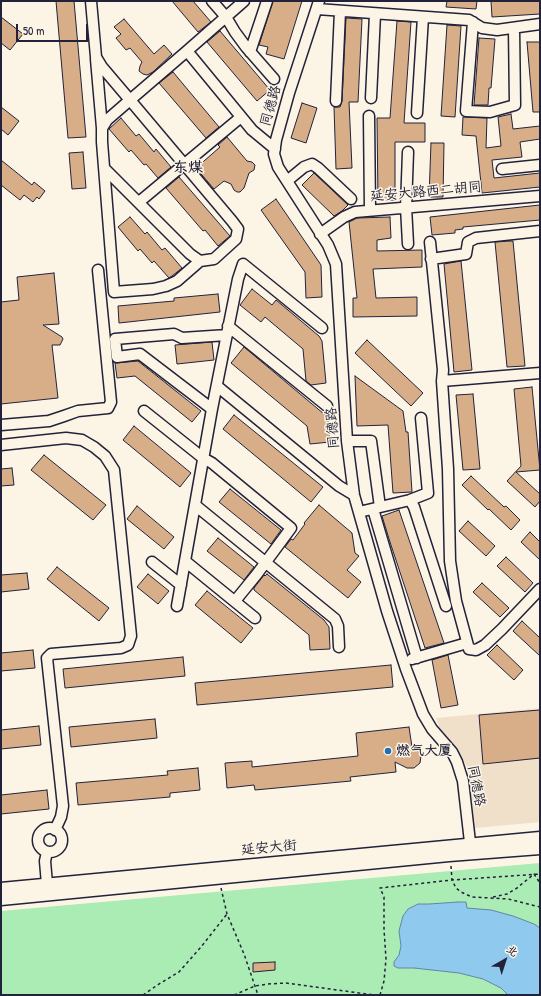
<!DOCTYPE html>
<html>
<head>
<meta charset="utf-8">
<style>
  body { margin:0 }
  #map { position:relative; width:541px; height:996px; overflow:hidden; background:#fcf5e5; font-family:"Patrick Hand","LXGW WenKai TC",sans-serif }
  canvas { display:block }
  .frame { position:absolute; inset:0; border:2px solid #22223b; pointer-events:none }
  .north { position:absolute; left:485px; top:940px; width:40px; height:40px; -webkit-text-stroke:3px #fcf5e5; paint-order:stroke; rotate:39deg; font-size:11px; font-weight:700; line-height:16px; text-align:center; color:#22223b }
  .north::after { content:''; display:block; margin:auto; width:14px; height:18px; background:#22223b; clip-path:polygon(50% 0,100% 100%,50% 72%,0 100%) }
  .scale { position:absolute; left:16px; top:24px; width:72px; height:18px; box-sizing:border-box; border:2px solid #22223b; border-top:0; padding-left:5px; font-size:12px; line-height:14px; white-space:nowrap; color:#22223b; -webkit-text-stroke:3px #fcf5e5; paint-order:stroke }
</style>
</head>
<body>
<div id="map">
<canvas width="541" height="996"></canvas>
<div class="frame"></div>
<div class="north">北</div>
<div class="scale">50 m</div>
</div>
<script>
const c = document.querySelector('canvas').getContext('2d');
c.lineJoin = 'round';
function paint(path, color) { c.fillStyle = color; c.fill(path, 'evenodd'); }
const toPath = rows => new Path2D(rows.map(r => 'M' + r).join(''));
function strokePath(path, color, width, dash) { c.strokeStyle = color; c.lineWidth = width; c.lineCap = dash ? 'butt' : 'round'; c.setLineDash(dash || []); c.stroke(path); }
function label(font, color, halo, rows, align = 'center') {
  c.font = font + ' "Patrick Hand","LXGW WenKai TC",sans-serif'; c.lineWidth = 3; c.setLineDash([]); c.textBaseline = 'middle'; c.strokeStyle = halo; c.fillStyle = color; for (const [text, x, y, turn = 0] of rows) {
    c.save(); c.translate(x, y); c.rotate((+turn || 0) * Math.PI / 180); c.textAlign = isNaN(turn) ? turn : align; if (halo) c.strokeText(text, 0, 0); c.fillText(text, 0, 0); c.restore();
  }
}
paint(toPath([
  [540,708,540,822,475,828,468,769,457,748,439,727,436,718]
]), '#f1e0c9');
paint(toPath([
  [540,863,540,995,1,995,1,911]
]), '#abebb4');
const water = toPath([
  [458,902,466,902,467,908,491,910,513,916,534,924,540,928,540,995,508,995,501,988,483,979,459,973,414,968,398,968,394,966,394,962,399,955,401,946,399,931,403,916,408,909,418,904,429,904,458,902]
]);
paint(water, '#8fc9ee');
strokePath(water, '#6386a6', 1);
const building = toPath([
  [56,1,74,1,86,137,68,138,56,1],
  [172,1,193,1,211,22,198,32,172,1],
  [273,1,302,1,284,59,266,54,268,47,259,45,273,1],
  [447,1,477,1,476,9,446,7,447,1],
  [491,1,540,1,540,14,492,17,491,1],
  [1,17,23,34,10,50,1,43,1,17],
  [346,18,362,19,358,102,349,102,352,168,336,169,334,107,340,107,342,101,346,18],
  [124,19,154,54,164,45,172,54,153,72,147,75,143,74,139,71,140,66,142,62,130,48,126,50,116,38,121,34,114,27,124,19],
  [397,21,411,22,404,123,425,123,425,142,395,142,395,200,378,200,377,118,390,118,397,21],
  [447,25,461,26,455,117,441,116,447,25],
  [220,31,270,90,257,101,207,42,220,31],
  [479,38,495,39,491,88,489,88,488,105,474,105,479,38],
  [527,42,540,42,540,112,533,112,527,42],
  [173,72,219,127,206,138,159,83,173,72],
  [302,103,317,108,306,143,291,138,302,103],
  [1,107,19,121,8,135,1,129,1,107],
  [511,114,513,129,540,126,540,139,520,142,522,157,492,160,494,178,540,173,540,187,482,193,476,136,462,135,463,117,487,118,486,148,501,146,498,117,511,114],
  [121,118,136,136,139,134,154,152,156,149,171,167,158,178,146,164,144,165,131,150,129,152,109,129,121,118],
  [227,137,247,161,252,162,255,165,254,170,249,173,244,188,240,192,237,192,234,190,231,184,224,181,214,189,196,168,220,147,218,145,227,137],
  [431,143,444,143,443,197,429,197,431,143],
  [83,152,86,188,72,189,69,153,83,152],
  [1,160,32,185,34,182,45,191,39,199,37,197,33,202,24,195,20,200,1,185,1,160],
  [314,173,348,205,342,211,334,216,302,185,314,173],
  [179,177,230,236,218,246,205,230,203,231,166,188,179,177],
  [276,199,319,262,321,265,322,297,306,298,305,272,261,210,276,199],
  [540,205,540,220,463,227,463,229,455,230,455,233,432,235,430,217,540,205],
  [130,217,145,234,147,232,162,250,165,248,182,268,172,276,169,278,154,261,152,263,140,249,138,251,118,227,130,217],
  [390,217,391,238,377,240,377,251,422,250,422,267,373,269,376,298,417,297,417,316,353,317,353,298,357,298,349,222,357,218,390,217],
  [510,241,513,241,525,366,507,367,495,242,510,241],
  [461,261,472,370,454,372,444,264,461,261],
  [54,273,59,324,43,325,62,337,63,339,60,345,52,345,58,398,1,404,1,302,19,300,17,277,54,273],
  [252,289,272,305,276,300,319,336,322,341,326,383,311,385,306,381,303,349,265,317,261,322,240,305,252,289],
  [218,294,220,312,119,323,118,306,174,301,174,298,218,294],
  [367,340,423,393,411,406,355,353,367,340],
  [212,342,214,360,177,364,175,345,212,342],
  [244,347,324,414,328,420,330,442,310,444,307,426,231,363,244,347],
  [138,361,201,411,192,422,135,376,117,378,115,363,138,361],
  [355,376,403,411,406,432,408,432,412,492,393,493,388,425,357,426,355,376],
  [532,387,540,470,516,472,540,494,540,501,535,507,507,481,521,466,514,389,532,387],
  [473,394,480,469,463,470,456,395,473,394],
  [234,415,323,487,311,502,223,429,234,415],
  [134,426,191,473,180,487,123,440,134,426],
  [44,455,106,505,93,520,31,470,44,455],
  [12,468,14,485,1,486,1,469,12,468],
  [471,476,504,507,506,506,520,520,511,530,489,509,488,510,462,485,471,476],
  [230,489,281,530,271,544,219,502,230,489],
  [319,505,352,533,355,553,359,556,347,570,361,582,348,598,285,547,291,539,293,540,305,524,304,523,319,505],
  [137,506,174,537,164,549,127,519,137,506],
  [399,510,444,643,425,648,390,542,382,516,399,510],
  [468,521,495,546,486,556,459,531,468,521],
  [530,532,540,542,540,560,521,542,530,532],
  [218,538,254,567,244,580,207,551,218,538],
  [506,557,533,583,525,592,497,566,506,557],
  [57,567,109,608,99,621,47,579,57,567],
  [27,573,29,589,1,592,1,575,27,573],
  [148,574,169,591,158,604,137,587,148,574],
  [267,574,324,620,329,627,330,649,310,650,309,635,254,590,254,588,264,575,265,576,267,574],
  [482,583,509,608,500,617,473,592,482,583],
  [207,591,253,628,241,643,195,605,207,591],
  [522,621,540,638,540,656,513,631,522,621],
  [497,645,523,670,514,680,487,655,497,645],
  [33,650,35,668,1,671,1,653,33,650],
  [448,655,458,705,441,708,432,660,448,655],
  [183,657,185,676,65,688,63,669,183,657],
  [391,665,393,687,197,705,195,683,391,665],
  [540,710,540,758,483,764,479,715,540,710],
  [155,719,157,738,71,747,69,727,155,719],
  [39,726,41,745,1,749,1,730,39,726],
  [409,727,412,747,417,750,421,756,420,763,414,768,407,768,395,762,396,772,350,777,351,781,255,790,254,785,227,788,225,763,252,761,252,767,358,756,356,733,409,727],
  [198,768,200,790,170,793,170,797,78,805,76,783,168,775,167,771,198,768],
  [47,790,49,809,1,814,1,795,47,790],
  [275,962,275,970,253,972,253,963,275,962]
]);
paint(building, '#d7ae88');
strokePath(building, '#22223b', 1);
const minor = toPath([
  [91,1,96,57,102,67,130,100,232,221,238,229,236,239,214,259,200,261,177,281,166,286,153,289,114,292,102,142,102,128,107,120,130,100,187,51,244,1],
  [212,1,226,17,235,32,246,47,274,79],
  [319,1,289,93,276,140,274,154,278,167,328,245,336,264,347,441,354,495,387,611,406,669,423,714,432,729,452,752,457,762,463,781,471,851],
  [317,9,469,20,482,28,497,30,540,24],
  [473,22,466,111,490,112,515,105,514,28],
  [187,51,252,130,275,149],
  [250,52,267,1],
  [96,59,102,128],
  [371,98,375,14],
  [336,101,340,11],
  [417,113,423,17],
  [369,116,370,210],
  [408,152,406,207,408,244],
  [104,168,190,254,200,261],
  [502,169,540,165],
  [287,181,304,167,312,164,318,168,351,199],
  [139,202,241,117],
  [320,234,344,217,355,212,540,196],
  [430,242,443,370,442,381],
  [431,259,466,254,468,242,476,238,540,231],
  [228,326,327,406],
  [540,373,442,381,448,469,450,561,456,601,469,649,476,650,485,645,502,629,540,589],
  [217,386,339,486,354,495],
  [212,409,140,354,117,357,115,339,174,334,182,338,227,335],
  [144,411,203,458,212,463,291,528,257,574,235,601],
  [1,425,49,421,64,416,78,411,108,408,111,402,98,270],
  [347,441,371,441,380,507],
  [1,445,66,438,82,440,94,447,105,456,114,470,131,636,128,645,121,648,51,654,47,658,63,806,61,817,55,830],
  [410,500,428,493,421,418],
  [195,505,335,619,338,626,339,647],
  [373,509,417,658],
  [359,512,410,500,414,507,446,606],
  [185,561,255,618],
  [152,562,181,585],
  [177,606,212,409,238,279,243,264,322,328],
  [412,659,467,643],
  '38 840a12 12 0 1 1 24 0a12 12 0 1 1-24 0Z',
  [47,852,45,861,47,884]
]);
const major = toPath([
  [1,889,540,838],
  [1,899,449,855,540,848]
]);
strokePath(minor, '#22223b', 13);
strokePath(major, '#22223b', 15);
strokePath(toPath([
  [451,866,452,880,456,888,461,892,472,897,508,899,540,907],
  [221,888,227,914,244,954,258,995],
  [493,897,507,894,517,888,534,874,540,883],
  [143,995,159,984,179,972,201,947,227,914],
  [234,995,255,986,268,984,286,983,374,995],
  [380,995,384,981,386,959,384,929,384,897,380,888,452,880,540,874]
]), '#22223b', 1.5, [3, 3]);
strokePath(minor, '#fcf5e5', 10);
strokePath(major, '#fcf5e5', 12);
for (const [x, y, r, color] of [
  [388,751,4,"#1f6fb2"]
]) { const dot = new Path2D(); dot.arc(x, y, r, 0, 2 * Math.PI); c.fillStyle = color; c.fill(dot); strokePath(dot, '#fcf5e5', 1.5); }
label('14px', '#22223b', '#fcf5e5', [
  ["同德路",271,106,-74],
  ["延安大路西二胡同",426,192,-5],
  ["同德路",333,428,-94],
  ["同德路",476,786,79],
  ["延安大街",269,848,-5]
]);
label('bold 14px', '#22223b', '#fcf5e5', [
  ["燃气大厦",396,751]
], 'left');
label('bold 15px', '#22223b', '#fcf5e5', [
  ["东煤",188,168]
]);
</script>
</body>
</html>
